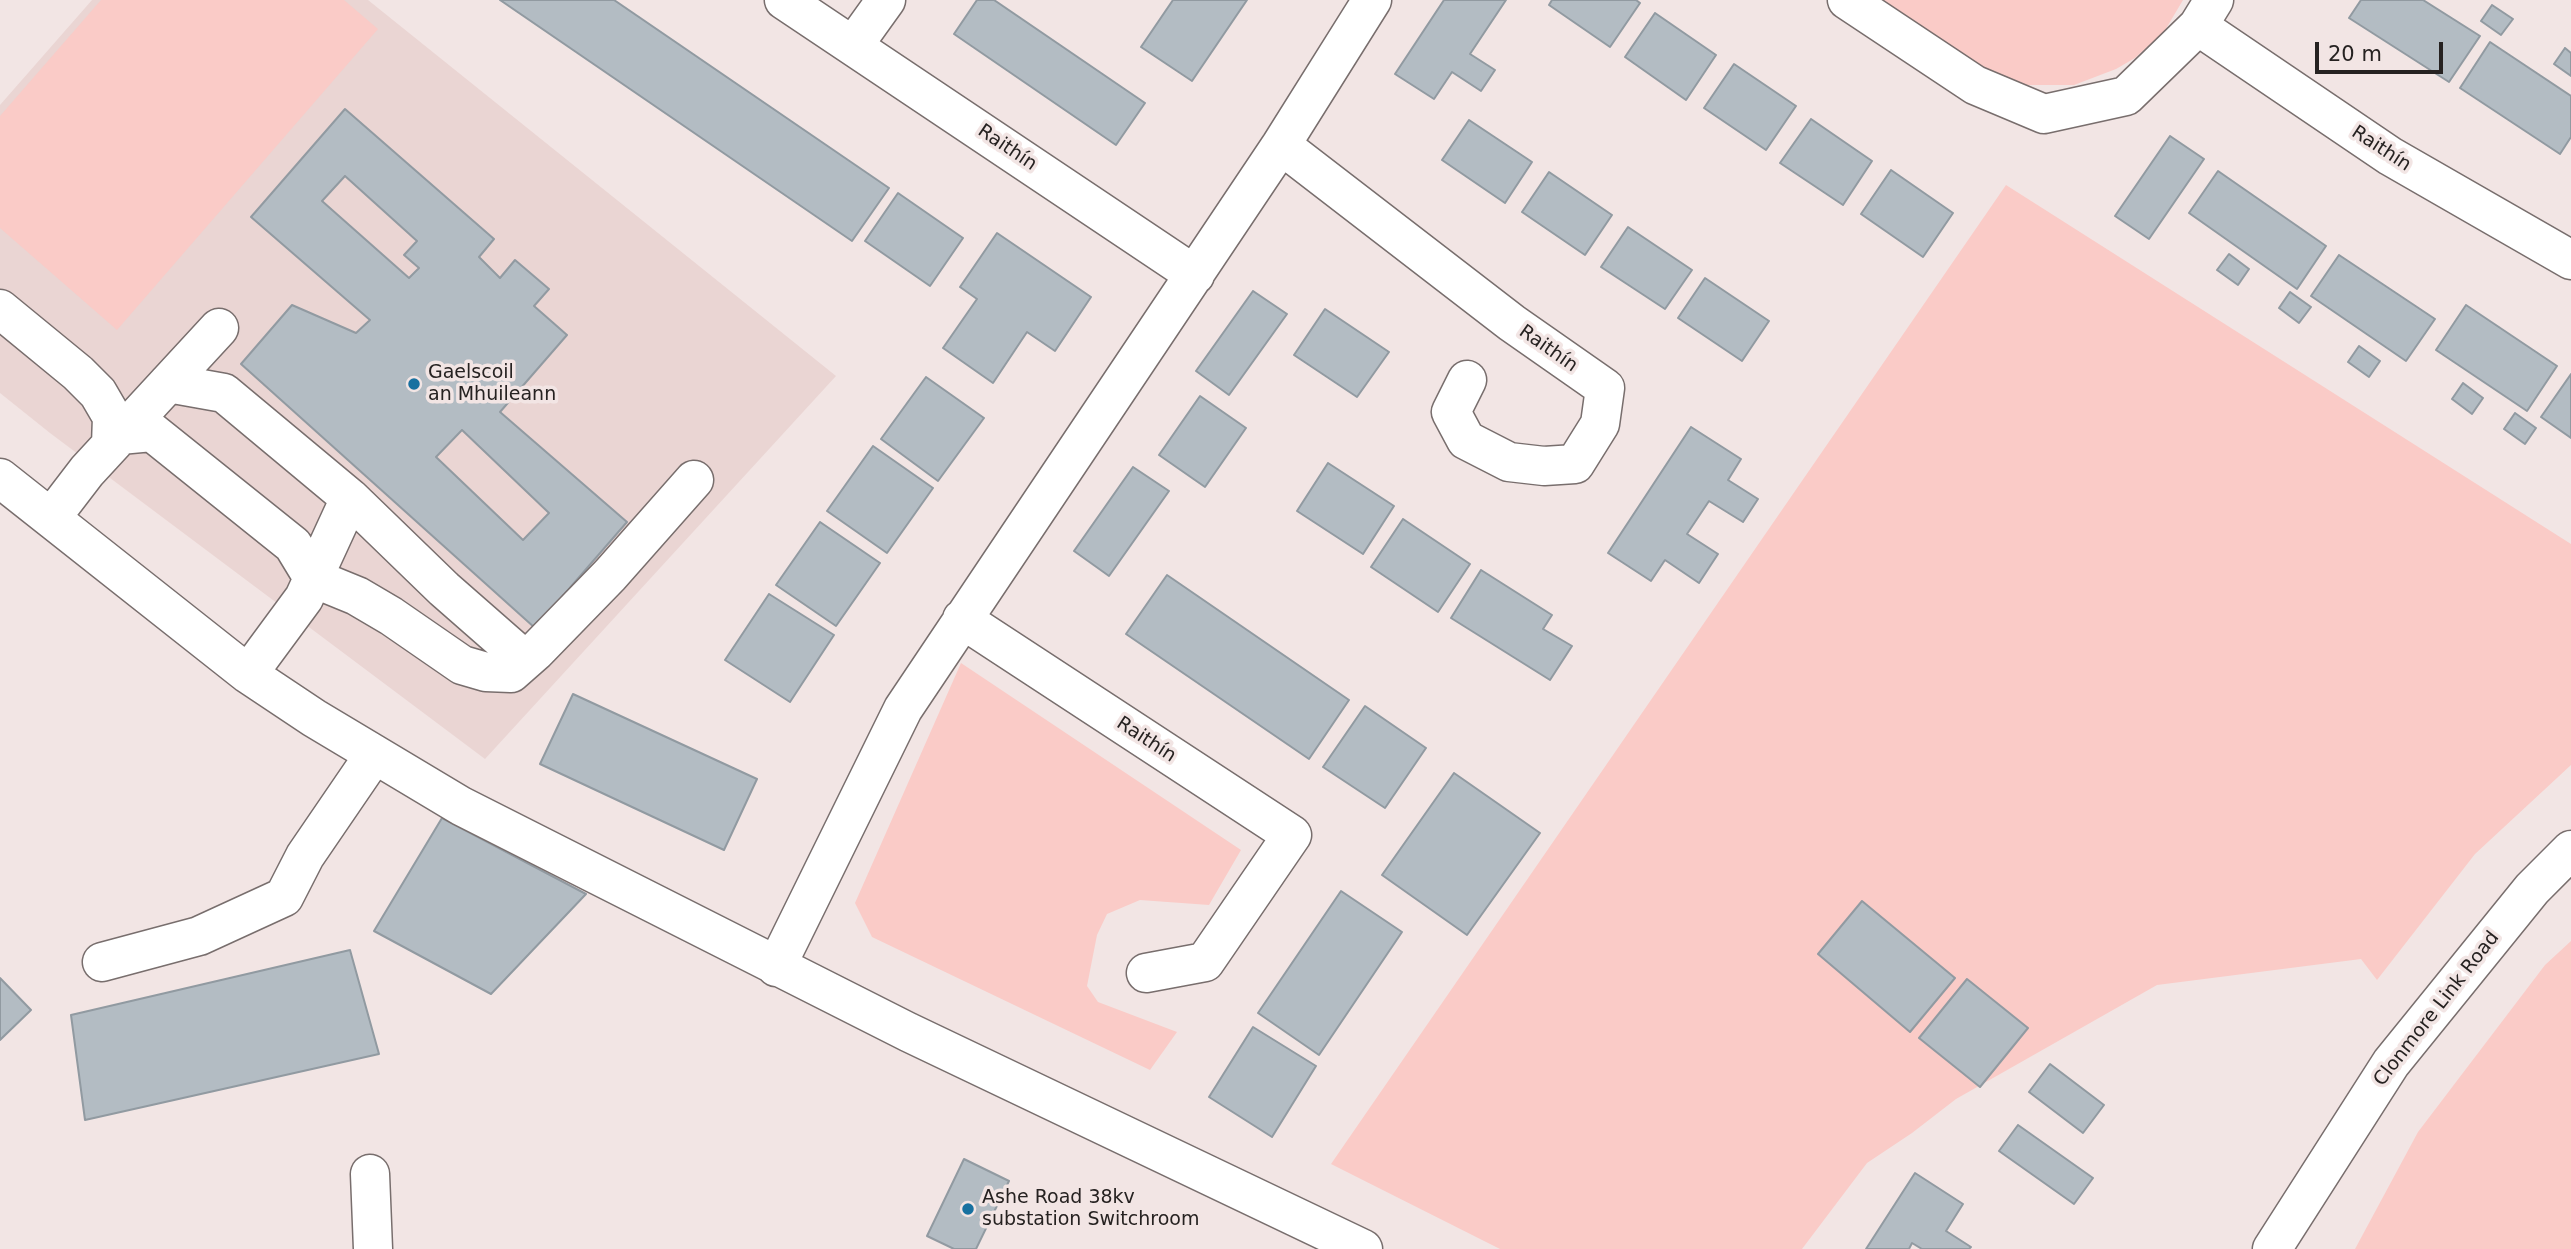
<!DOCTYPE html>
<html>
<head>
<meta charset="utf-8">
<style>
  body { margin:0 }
  #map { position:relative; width:2571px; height:1249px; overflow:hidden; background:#f2e5e4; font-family:"DejaVu Sans",sans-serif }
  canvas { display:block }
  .scale { position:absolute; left:2315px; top:42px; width:128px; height:32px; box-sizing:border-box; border:4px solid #262221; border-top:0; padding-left:9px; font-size:21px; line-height:24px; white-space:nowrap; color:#262221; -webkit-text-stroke:5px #f2e5e4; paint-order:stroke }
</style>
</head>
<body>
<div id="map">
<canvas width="2571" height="1249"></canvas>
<div class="scale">20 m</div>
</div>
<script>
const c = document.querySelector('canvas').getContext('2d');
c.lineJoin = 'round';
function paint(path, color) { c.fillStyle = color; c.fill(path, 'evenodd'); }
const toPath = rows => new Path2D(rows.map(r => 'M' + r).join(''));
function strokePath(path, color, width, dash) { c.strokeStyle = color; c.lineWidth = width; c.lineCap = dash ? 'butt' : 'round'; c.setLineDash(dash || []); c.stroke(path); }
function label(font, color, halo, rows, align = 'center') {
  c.font = font + ' "DejaVu Sans",sans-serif'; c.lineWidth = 7; c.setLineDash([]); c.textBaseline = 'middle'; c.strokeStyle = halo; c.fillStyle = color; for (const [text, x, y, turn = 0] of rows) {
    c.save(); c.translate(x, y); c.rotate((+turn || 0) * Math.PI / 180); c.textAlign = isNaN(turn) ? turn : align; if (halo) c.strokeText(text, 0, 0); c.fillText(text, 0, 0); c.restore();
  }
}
paint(toPath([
  [92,0,368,0,836,376,485,759,50,433,0,393,0,105]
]), '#ead5d3');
paint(toPath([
  [101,0,344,0,378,29,117,330,0,228,0,116],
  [1880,0,2183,0,2164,32,2135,58,2116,69,2074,85,2024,85,1993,76],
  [2006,185,2571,544,2571,765,2475,854,2377,980,2361,959,2157,985,1956,1099,1912,1133,1867,1163,1802,1249,1500,1249,1331,1164],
  [961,663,1241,850,1209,905,1140,900,1107,914,1097,935,1087,986,1098,1002,1177,1032,1150,1070,872,937,855,903],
  [2571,941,2571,1249,2355,1249,2418,1132,2545,965]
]), '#facbc7');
const building = toPath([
  [500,0,614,0,889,188,852,241,500,0],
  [977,0,994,0,1145,103,1116,145,954,34,977,0],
  [1173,0,1247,0,1192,81,1141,47,1173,0],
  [1444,0,1506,0,1470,54,1495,70,1481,91,1452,72,1434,99,1395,74,1444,0],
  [1552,0,1636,0,1640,3,1610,47,1549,5,1552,0],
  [2361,0,2423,0,2480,36,2449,82,2349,18,2361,0],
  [2492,5,2513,19,2501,35,2481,21,2492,5],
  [1655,13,1716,55,1686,100,1625,57,1655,13],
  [2490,42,2571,96,2571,137,2560,154,2460,88,2490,42],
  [2565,48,2571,53,2571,76,2554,64,2565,48],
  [1734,64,1796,106,1766,150,1704,108,1734,64],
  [345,109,494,239,479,257,500,278,515,260,549,289,534,306,567,335,500,412,627,522,535,628,241,364,292,305,356,333,370,320,251,217,345,109],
  [345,176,417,241,404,255,419,268,409,278,322,201,345,176],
  [462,430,549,513,523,540,436,457,462,430],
  [1811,119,1872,161,1843,205,1780,163,1811,119],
  [1469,120,1532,162,1505,203,1442,160,1469,120],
  [2170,136,2204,159,2149,239,2115,216,2170,136],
  [1891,170,1953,213,1923,257,1861,214,1891,170],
  [2218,171,2326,246,2297,289,2189,213,2218,171],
  [1549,172,1612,215,1585,255,1522,212,1549,172],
  [898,193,963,238,930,286,865,241,898,193],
  [1628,227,1692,270,1665,309,1601,267,1628,227],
  [997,233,1091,297,1055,351,1027,332,993,383,943,348,977,299,960,287,997,233],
  [2229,254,2249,269,2238,285,2217,270,2229,254],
  [2339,255,2435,319,2406,361,2311,296,2339,255],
  [1705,278,1769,321,1742,361,1678,318,1705,278],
  [1253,291,1287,314,1229,395,1196,371,1253,291],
  [2290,292,2311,307,2299,323,2279,308,2290,292],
  [2466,305,2557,366,2527,411,2436,350,2466,305],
  [1325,309,1389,352,1357,397,1294,355,1325,309],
  [2359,346,2380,361,2369,377,2348,362,2359,346],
  [2571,374,2571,438,2541,417,2571,374],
  [926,377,984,418,938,481,881,439,926,377],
  [2463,383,2483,398,2472,414,2452,399,2463,383],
  [1200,396,1246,428,1205,487,1159,455,1200,396],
  [2515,413,2536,428,2525,444,2504,429,2515,413],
  [1691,427,1741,459,1728,480,1758,499,1743,522,1709,501,1687,534,1718,554,1699,583,1665,560,1651,581,1608,553,1691,427],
  [873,446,933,488,887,553,827,511,873,446],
  [1328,463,1394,506,1363,554,1297,511,1328,463],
  [1133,467,1169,491,1109,576,1074,551,1133,467],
  [1403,519,1470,564,1438,612,1371,567,1403,519],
  [820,522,880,563,836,626,776,585,820,522],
  [1481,570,1552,615,1543,629,1572,646,1550,680,1451,618,1481,570],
  [1167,575,1349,700,1309,759,1126,634,1167,575],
  [769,594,834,635,790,702,725,660,769,594],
  [573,694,757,779,724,850,540,764,573,694],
  [1365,706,1426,748,1385,808,1323,767,1365,706],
  [1454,773,1540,833,1467,935,1382,875,1454,773],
  [442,818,586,894,491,994,374,931,442,818],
  [1341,891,1402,932,1319,1055,1258,1013,1341,891],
  [1862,901,1955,978,1910,1032,1818,954,1862,901],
  [350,950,379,1054,85,1120,71,1015,350,950],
  [0,978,31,1010,0,1040,0,978],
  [1967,979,2028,1028,1980,1087,1919,1038,1967,979],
  [1253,1027,1316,1066,1272,1137,1209,1097,1253,1027],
  [2050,1064,2104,1105,2083,1133,2029,1092,2050,1064],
  [2018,1125,2093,1178,2074,1204,1999,1151,2018,1125],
  [964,1159,1009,1181,976,1249,954,1249,927,1236,964,1159],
  [1915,1173,1963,1204,1946,1231,1971,1247,1969,1249,1922,1249,1912,1243,1909,1249,1866,1249,1915,1173]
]);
paint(building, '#b3bcc3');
strokePath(building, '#919aa1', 2);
const minor = toPath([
  [784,0,1195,275],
  [1847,0,1975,85,2044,114,2126,96,2198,26,2214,0],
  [2198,26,2390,156,2571,260],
  [853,46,886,0],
  [1281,145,1512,323,1605,388,1600,424,1575,464,1544,466,1509,462,1466,440,1451,412,1467,380],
  [0,309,78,373,98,393,112,417,111,445],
  [168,383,224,393,350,498,304,598,248,674],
  [120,435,152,432,293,545,313,578,357,596,391,616,462,665,486,672,511,673,536,651,610,575,694,480],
  [0,478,248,674,314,718,461,806,908,1032,1363,1249],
  [350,498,444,589,525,660],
  [51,518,87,471,219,328],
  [962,619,1292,835,1205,962,1146,973],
  [102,962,199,936,284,897,305,856,374,755],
  [776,967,903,709,1281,145,1372,0],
  [370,1174,373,1249]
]);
const major = toPath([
  [2272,1249,2391,1063,2532,889,2571,850]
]);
strokePath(minor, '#786e6d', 41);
strokePath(major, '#786e6d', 41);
strokePath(minor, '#fff', 38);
strokePath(major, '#fff', 38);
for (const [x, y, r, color] of [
  [414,384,7,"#1871a0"],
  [968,1209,7,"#1871a0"]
]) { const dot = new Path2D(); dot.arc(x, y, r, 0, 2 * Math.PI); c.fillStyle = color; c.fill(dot); strokePath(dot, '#f2e5e4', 2.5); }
label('19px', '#262221', '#f2e5e4', [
  ["Raithín",1007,148,34],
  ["Raithín",2381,149,33],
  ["Raithín",1548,349,35],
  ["Raithín",1146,740,33],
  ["Clonmore Link Road",2437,1009,-52]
]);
label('19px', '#262221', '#f2e5e4', [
  ["Gaelscoil",428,373],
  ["an Mhuileann",428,395],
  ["Ashe Road 38kv",982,1198],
  ["substation Switchroom",982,1220]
], 'left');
</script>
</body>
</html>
